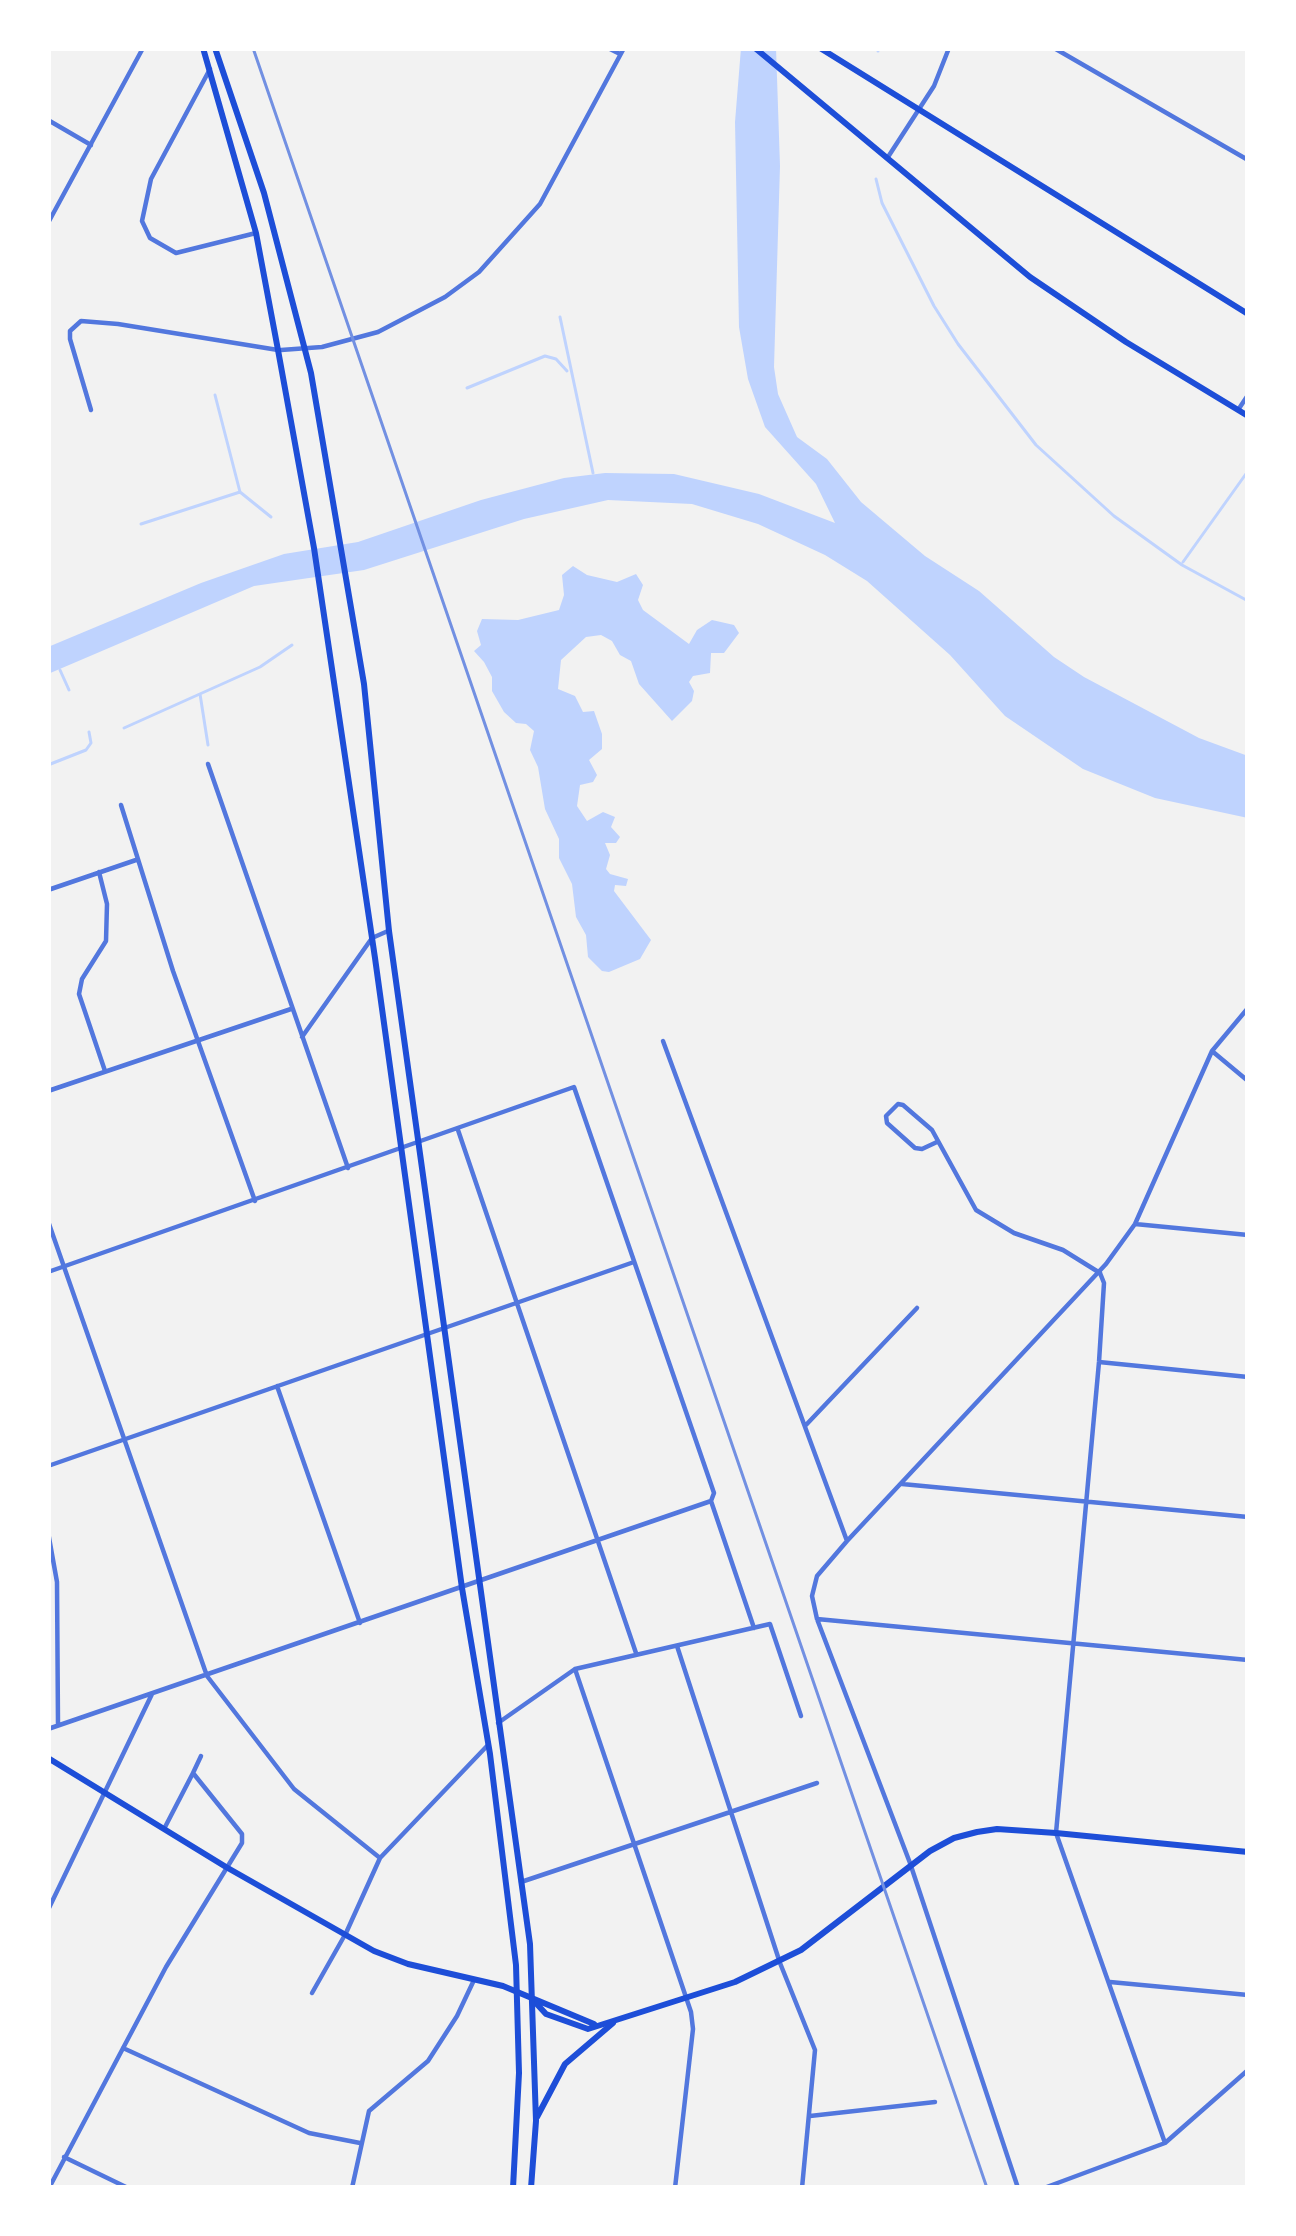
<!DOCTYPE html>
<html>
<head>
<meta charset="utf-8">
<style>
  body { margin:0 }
  #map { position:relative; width:1296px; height:2236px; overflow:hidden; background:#f2f2f2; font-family:Inter,sans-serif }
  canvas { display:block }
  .frame { position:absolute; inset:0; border:51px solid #fff; pointer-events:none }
</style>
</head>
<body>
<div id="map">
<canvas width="1296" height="2236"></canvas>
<div class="frame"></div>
</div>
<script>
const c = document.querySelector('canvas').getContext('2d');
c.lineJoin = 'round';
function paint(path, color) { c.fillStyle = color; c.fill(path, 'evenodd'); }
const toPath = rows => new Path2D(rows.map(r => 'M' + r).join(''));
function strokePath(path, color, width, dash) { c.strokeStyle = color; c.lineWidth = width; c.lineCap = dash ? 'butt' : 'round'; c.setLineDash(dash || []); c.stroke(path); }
paint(toPath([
  [741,48,776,48,780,166,774,367,778,394,797,437,827,459,861,502,925,556,979,591,1054,657,1084,677,1199,738,1248,756,1248,818,1155,798,1083,769,1005,716,950,655,867,581,825,555,758,524,692,504,608,500,524,519,364,570,254,586,48,674,48,647,201,583,284,554,358,542,481,500,564,478,605,473,674,474,759,494,835,523,816,484,765,427,748,379,739,327,735,122],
  [573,566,587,575,617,582,636,574,643,585,638,600,643,610,689,644,697,630,712,620,734,625,739,633,724,653,711,653,710,673,693,676,689,682,694,691,692,701,672,721,639,684,631,661,620,655,612,641,601,635,586,637,561,660,558,689,575,696,583,712,594,711,602,734,602,749,589,760,597,775,593,782,580,785,577,806,587,821,603,812,615,817,611,827,620,837,616,843,605,843,610,855,606,869,610,874,628,879,626,886,615,885,614,891,651,940,640,959,609,972,602,971,588,957,586,935,576,917,572,884,559,858,559,839,545,809,538,767,530,750,534,731,526,724,516,723,504,712,492,691,492,677,484,662,474,651,481,645,477,631,482,619,518,620,559,610,564,595,562,575]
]), '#bfd3fe');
strokePath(toPath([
  [878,48,878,51],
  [876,179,882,203,934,306,958,344,1036,445,1114,516,1182,565,1248,601],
  [560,317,593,473],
  [467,388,545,356,556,359,567,371],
  [215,395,240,492],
  [141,524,240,492,271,517],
  [1183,562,1248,471],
  [60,670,69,690],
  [200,694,208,745],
  [124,728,260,667,292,645],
  [48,765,86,750,91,743,89,732]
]), '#bfd3fe', 3);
strokePath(toPath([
  [608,48,620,54],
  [1054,48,1248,160],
  [210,69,151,179,142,221,150,238,176,253,256,233],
  [48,120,91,145],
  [888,157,934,86,949,48],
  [91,410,70,339,70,331,81,321,118,324,278,350],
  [1238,410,1248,395],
  [208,764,348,1168],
  [121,805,173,971,255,1201],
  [99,872,107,904,106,941,82,979,79,994,105,1071],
  [48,890,136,860],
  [302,1037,372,938,388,931],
  [663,1041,847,1541],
  [1212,1051,1248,1081],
  [48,1091,291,1009],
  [458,1130,636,1653],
  [937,1142,922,1149,915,1148,887,1123,886,1116,898,1104,903,1105,932,1130,976,1210,1014,1233,1063,1250,1100,1273],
  [48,1221,207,1676,294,1789,380,1858],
  [1135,1224,1248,1235],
  [48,1272,574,1087,714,1493,711,1501,754,1628],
  [1100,1273,1104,1283,1099,1362,1056,1833,1165,2143],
  [1099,1362,1248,1377],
  [277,1386,360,1623],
  [805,1426,917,1308],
  [48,1466,634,1262],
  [902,1484,1248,1517],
  [48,1532,57,1582,58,1725],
  [817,1619,1248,1660],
  [677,1646,780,1963,815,2050,802,2188],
  [575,1669,691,2012,693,2029,675,2188],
  [498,1723,575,1669,770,1624,801,1716],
  [48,1729,711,1501],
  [164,1829,193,1773],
  [521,1882,817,1783],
  [48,1910,152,1694],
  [1110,1982,1248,1995],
  [312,1993,346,1933,380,1858,487,1746],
  [123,2048,309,2133,360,2143],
  [810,2116,935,2102],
  [64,2157,128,2188],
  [49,2188,166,1967,242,1843,242,1834,193,1773,201,1756],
  [352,2188,369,2111,428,2061,457,2016,474,1980],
  [1018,2188,910,1863,817,1619,812,1596,817,1576,847,1541,1106,1264,1135,1224,1212,1051,1248,1008],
  [1044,2188,1165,2143,1248,2070]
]), '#5277de', 4.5);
strokePath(toPath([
  [48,223,143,48],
  [281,350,322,347,378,332,445,297,479,272,540,204,624,48]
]), '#5277de', 4.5);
strokePath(toPath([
  [48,1758,226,1867,374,1951,408,1964,503,1986,594,2024],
  [534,2001,546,2014,588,2029,735,1982,801,1950,930,1851,954,1838,977,1832,997,1829,1056,1833,1248,1852]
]), '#1d4ed8', 6);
strokePath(toPath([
  [203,48,256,233,278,350,314,548,375,958,462,1588,490,1754,516,1965,519,2073,513,2188],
  [215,48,264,193,311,373,364,684,389,931,530,1944,536,2121,531,2188],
  [755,48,1030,277,1126,342,1248,416],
  [820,48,1248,314],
  [537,2117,565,2064,613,2023]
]), '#1d4ed8', 6);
strokePath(toPath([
  [253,48,987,2188]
]), '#7290e2', 3);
</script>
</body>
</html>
